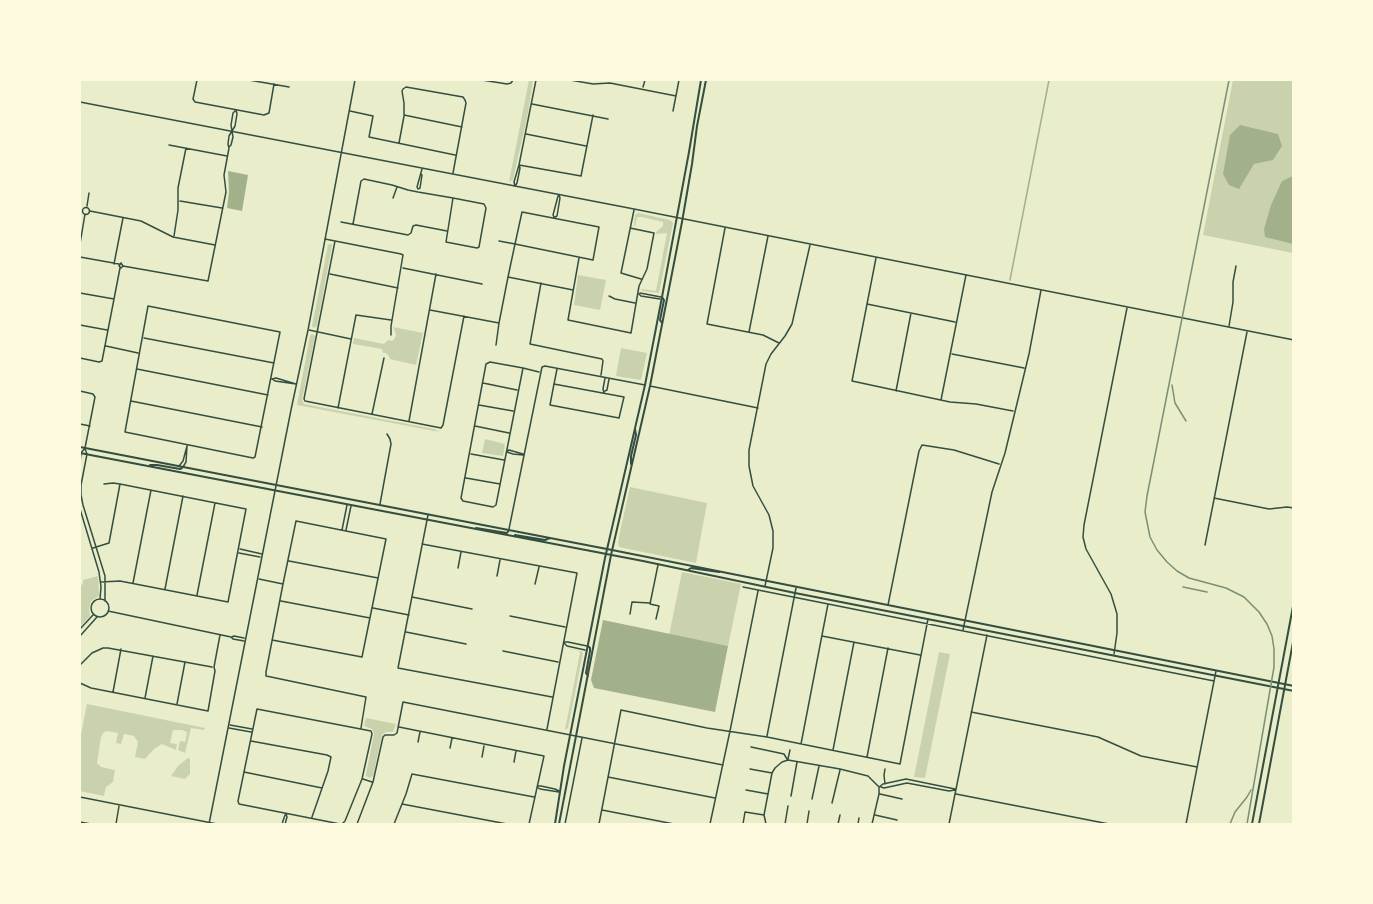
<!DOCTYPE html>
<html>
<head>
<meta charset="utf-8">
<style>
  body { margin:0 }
  #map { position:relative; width:1373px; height:904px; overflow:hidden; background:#e9edc9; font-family:"Archivo Narrow",sans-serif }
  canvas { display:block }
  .frame { position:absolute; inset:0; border:81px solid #fefae0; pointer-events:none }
</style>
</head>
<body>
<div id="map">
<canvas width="1373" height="904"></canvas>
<div class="frame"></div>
</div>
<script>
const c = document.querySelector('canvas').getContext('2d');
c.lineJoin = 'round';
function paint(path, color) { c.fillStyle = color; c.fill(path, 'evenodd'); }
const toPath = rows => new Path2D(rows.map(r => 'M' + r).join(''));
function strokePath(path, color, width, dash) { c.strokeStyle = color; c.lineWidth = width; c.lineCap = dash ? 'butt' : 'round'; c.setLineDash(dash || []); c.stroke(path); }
paint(toPath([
  [529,80,533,80,528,113,513,180,509,182],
  [1233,80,1293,80,1293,253,1203,235],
  [638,213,670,220,673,223,659,293,643,291,641,289,656,291,667,233,656,234,656,232,663,226,663,222,642,217,637,217,635,227,634,226,635,215],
  [329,244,332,244,332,246,317,326,314,328,312,326,328,245],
  [578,275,606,280,600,310,574,305],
  [393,327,423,333,416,365,390,359,389,356,386,353,383,353,382,349,353,344,354,338,384,344,388,340,392,341,395,338,396,334],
  [312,334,314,335,315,337,302,400,304,404,434,429,440,432,297,405,310,336],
  [621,348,647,353,641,380,616,376],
  [485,439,505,444,503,456,482,453],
  [630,487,707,503,696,563,619,547,618,543,621,527],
  [682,572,741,584,728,646,669,635],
  [98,576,99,596,91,601,89,608,90,616,80,627,80,587,83,583,83,580],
  [566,648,581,651,583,653,568,728,565,730,580,653,579,651],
  [939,652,950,654,925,778,914,777],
  [87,704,205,728,204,730,191,728,185,753,178,750,180,741,185,742,187,732,182,730,173,730,170,743,177,744,176,750,162,744,154,749,145,759,135,757,138,742,134,736,124,734,121,744,116,743,118,733,108,731,104,732,101,737,97,763,101,767,115,770,113,782,106,787,104,796,80,791,80,740],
  [366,718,396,724,393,732,386,732,382,735,373,776,370,778,366,776,366,774,374,734,372,729,364,726],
  [188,758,190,759,190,774,185,779,171,776,178,766]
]), '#cad2ad');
paint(toPath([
  [1240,125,1278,134,1282,146,1273,160,1254,164,1239,189,1229,185,1223,174,1230,135],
  [228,171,248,175,242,211,227,208,229,192],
  [1293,176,1293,244,1265,237,1264,229,1271,205,1282,181],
  [603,620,728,646,715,712,594,688,591,680]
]), '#a3b18a');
strokePath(toPath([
  [1010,280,1049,80]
]), '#a3b18a', 1.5);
strokePath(toPath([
  [197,80,193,99,195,102,264,115,269,113,274,84],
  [249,80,289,87],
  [482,80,507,84,511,83,513,80],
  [570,80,593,84,610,83,676,96],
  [643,87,645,80],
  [532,104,608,119],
  [350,111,373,116,369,137,455,155],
  [673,111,679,80],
  [526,134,586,146],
  [399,143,404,116],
  [169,145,227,156],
  [229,147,231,145,233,137,231,125,233,113,236,110],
  [519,165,581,176,593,115],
  [453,173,466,103,465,100,463,97,406,87,403,89,402,91,404,103,404,115,462,127],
  [421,174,422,175,420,188,418,189,417,187,422,169],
  [515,186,517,183,520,168,519,165,536,80],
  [515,186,514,182,519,165],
  [393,198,397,187],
  [180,201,222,208],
  [87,206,89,193],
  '82.5 211a3.5 3.5 0 1 1 7 0a3.5 3.5 0 1 1-7 0Z',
  [634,210,621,273,641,279],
  [90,211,141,221,173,237,215,245],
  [554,217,553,215,558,196],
  [555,217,557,216,560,198,559,195],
  [341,222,408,235,411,233,413,226,416,225,447,231],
  [353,224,361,181,364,179,392,185,408,190,418,192,453,198,484,204,486,208,479,247,477,248,446,242,453,198],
  [725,228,707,324,763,335,779,343],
  [174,236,178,210,178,188,186,148],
  [325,239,401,254,403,255,391,326,391,335],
  [335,241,304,399,305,401,441,428,443,425,464,316],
  [80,244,85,214],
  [80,257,119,264],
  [579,258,568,320,631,333,639,286,647,269,654,233,630,228],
  [876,258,852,381,950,402,976,404,1013,411],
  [121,263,123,266,121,268,119,266,121,263],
  [114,264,123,218],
  [123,266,208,281,226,192,224,175,229,148,228,144,229,136,235,126,237,114,236,110],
  [403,268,482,284],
  [330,274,398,288],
  [508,277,573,290],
  [541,283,530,344,602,359,603,361,601,375],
  [80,293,114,299],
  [640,293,661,297],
  [639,294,641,296,660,299],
  [609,296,615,299,635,303],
  [867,304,955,322],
  [148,306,280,332,255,457,253,458,125,432,148,306],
  [430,310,499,323],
  [80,325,107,330],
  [1229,326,1233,302,1233,282,1236,266],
  [309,330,351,339],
  [749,332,768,236],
  [144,338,274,363],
  [496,345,499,323,508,277,515,244,522,212,599,227,593,260,515,244,499,241],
  [106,346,138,353],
  [952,354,1024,368],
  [80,358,99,362,102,361,120,268],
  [523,368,496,505,493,507,463,501,461,498,486,364,490,362,523,368,539,372],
  [137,369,268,395],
  [272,379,276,378,296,384],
  [272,379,275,381,296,384],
  [483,383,517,390],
  [554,384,624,397,619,418,550,405,554,384,557,369],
  [650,386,758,408],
  [80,391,93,394,95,397,85,448,81,453,80,463],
  [605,391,607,390,609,379],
  [896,391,911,313],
  [604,393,603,389,605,378],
  [941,400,966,275],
  [131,401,262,427],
  [479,405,513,411],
  [338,408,356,315,391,320],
  [372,414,384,358],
  [409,421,436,274],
  [80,424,90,426],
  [475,426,509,433],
  [85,449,87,454,81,485,81,495,83,505,105,576,105,601],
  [507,451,509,450,523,454],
  [507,452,513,454,523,455],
  [471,454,504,460],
  [179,466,183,461,187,446],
  [183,467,186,462,187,446],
  [466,478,500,484],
  [1214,498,1269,509,1287,507,1294,508],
  [380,504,391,444,390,439,387,434],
  [80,509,99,572,101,587,100,599],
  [428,515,398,668,552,697],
  [509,529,542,367,545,366,645,385],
  [342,530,347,505],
  [346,530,351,506],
  [422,544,577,573,547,729],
  [1205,545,1247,332],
  [93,548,109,543,120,484],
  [240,549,262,554],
  [239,553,260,557],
  [289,561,378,578],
  [458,568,461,552],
  [497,576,500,560],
  [80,578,80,584],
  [259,579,283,584],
  [101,582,120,581,228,602,246,509,120,484,113,483,104,484],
  [133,583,151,490],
  [535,584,539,567],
  [765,586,773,548,773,531,769,515,753,486,749,466,749,450,766,364,771,354,785,336,792,324,810,245],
  [743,587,1214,681],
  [165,589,183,496],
  [197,595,215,503],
  [412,597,472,609],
  '91 608a9 9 0 1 1 18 0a9 9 0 1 1-18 0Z',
  [281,601,370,618],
  [888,605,919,451,922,445,954,450,999,464],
  [373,608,409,615],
  [108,611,231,637,233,639,244,641],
  [630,614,632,602,650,603],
  [510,616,565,627],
  [656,619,659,606,650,604,658,565],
  [80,629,93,615],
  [963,630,992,492,1005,453,1029,354,1041,290],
  [406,632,466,644],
  [80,636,97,617],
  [822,636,920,655],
  [232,637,234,636,244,638],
  [272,640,362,657,386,539,296,521,283,584,266,672,266,676,271,677,366,697,361,728],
  [565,642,568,642,587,646],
  [564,643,567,646,585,650],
  [503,651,558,662],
  [1114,654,1117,633,1117,614,1111,594,1086,549,1083,537,1084,525,1127,308],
  [80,665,92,653,103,648,108,648,212,667],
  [80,683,91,688,208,711,215,671,214,667,220,635],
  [113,692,121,649],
  [145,698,153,656],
  [177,704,185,662],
  [971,712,1083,734,1098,737,1141,756,1197,767],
  [230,725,252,729],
  [399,727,544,756,529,824],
  [229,728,251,732],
  [767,736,796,588],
  [251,741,327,755,331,757,328,771,312,817],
  [418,742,420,732],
  [801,744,828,604],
  [751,747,784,754,787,759],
  [450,748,452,738],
  [833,750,854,642],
  [482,757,484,746],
  [867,757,888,648],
  [788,759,790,750],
  [514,762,516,751],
  [750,769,772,773],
  [244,772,322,788],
  [608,777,715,798],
  [363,779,372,782],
  [885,784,884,775,885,769],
  [538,786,541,786,555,789,559,791],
  [537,787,540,789,559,792],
  [879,787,883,784,906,779,955,789],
  [881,787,884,788,907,783,949,791,955,790],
  [746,790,768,794],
  [880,794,902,799],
  [956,794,1109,824],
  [791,796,797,762],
  [812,799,819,766],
  [832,803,840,770],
  [402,804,507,824],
  [602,810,674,824],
  [875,815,897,820],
  [80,822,91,824],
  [116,824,119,806],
  [282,824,285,815],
  [285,824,287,817,286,814],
  [340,824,239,804,238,801,257,709,371,731,372,734,362,779,345,821,342,824],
  [357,824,373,782,383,737,385,735,394,735,397,733,403,702,723,765],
  [394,824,406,794,412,774,534,797],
  [565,824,582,738],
  [599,824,621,710,707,728,767,737,900,764,928,619],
  [710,824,730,731,758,591],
  [743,824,745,812,764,815],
  [766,824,764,815,772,773,775,768,782,762,788,760,840,769,868,776,879,787,879,794,872,824],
  [785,824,788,806],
  [807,824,809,811],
  [838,824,840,815],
  [858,824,859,818],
  [949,824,987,635],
  [1186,824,1216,671]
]), '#344e41', 1.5);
strokePath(toPath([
  [80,102,634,209,1294,340],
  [80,797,217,824],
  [209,824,291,410,308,330,355,80]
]), '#344e41', 1.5);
strokePath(toPath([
  [662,323,660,320,664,300,662,297],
  [80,447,612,550,1294,686],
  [80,453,643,561,795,593,1294,691],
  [631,464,631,456,636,435,635,429],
  [150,465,157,465,180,469,182,468],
  [476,528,507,533,509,530],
  [515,535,545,540,550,538],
  [688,570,691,568,719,572],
  [588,676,586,673,590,651,590,648,588,646],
  [555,824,564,766,605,558,645,385,662,297,689,152,701,80],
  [559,824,611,555,650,386,667,299,682,222,692,164,697,126,706,80]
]), '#344e41', 2);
strokePath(toPath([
  [1252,824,1294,601],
  [1259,824,1294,637]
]), '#344e41', 2);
strokePath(toPath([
  [1229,80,1147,496,1145,512,1150,537,1157,550,1167,562,1177,571,1189,578,1226,588,1244,597,1259,612,1267,624,1272,636,1274,649,1274,667,1247,824],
  [1172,385,1175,403,1186,421],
  [1183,587,1207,592],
  [1230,824,1235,812,1247,797,1251,790]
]), '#7c8e77', 1.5);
</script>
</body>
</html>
